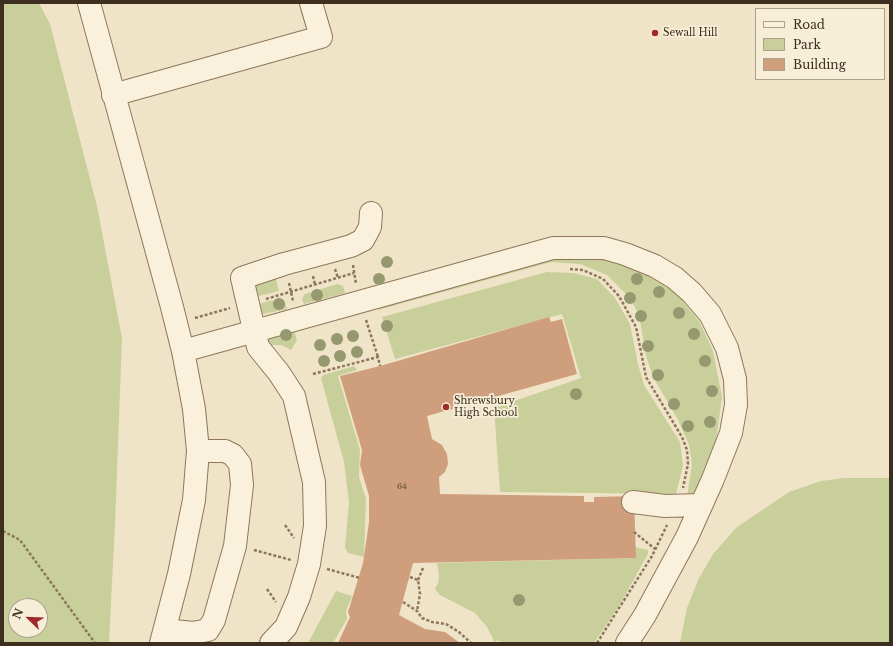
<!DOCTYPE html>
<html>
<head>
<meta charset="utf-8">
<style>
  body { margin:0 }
  #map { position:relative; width:893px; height:646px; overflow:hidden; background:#f0e4c8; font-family:"Libre Baskerville",serif }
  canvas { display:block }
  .frame { position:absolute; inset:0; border:4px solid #3d2e20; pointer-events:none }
  .legend { position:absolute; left:755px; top:8px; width:130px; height:72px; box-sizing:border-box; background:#f7eed8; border:1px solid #ada18e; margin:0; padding:5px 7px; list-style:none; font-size:12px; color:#3d2e20 }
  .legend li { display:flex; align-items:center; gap:8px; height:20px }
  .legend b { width:20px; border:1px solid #ada18e }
  .north { position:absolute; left:8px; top:598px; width:40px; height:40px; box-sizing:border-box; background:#f7eed8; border:1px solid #ada18e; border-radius:50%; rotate:293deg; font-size:11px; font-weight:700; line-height:16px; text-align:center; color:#3d2e20 }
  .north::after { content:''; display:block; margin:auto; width:14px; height:18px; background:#9e2a2b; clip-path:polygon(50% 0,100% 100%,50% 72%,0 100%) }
</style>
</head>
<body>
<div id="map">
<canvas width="893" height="646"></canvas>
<div class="frame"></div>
<ul class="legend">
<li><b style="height:5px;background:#faf1dc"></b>Road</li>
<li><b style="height:11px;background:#c9cf9b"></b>Park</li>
<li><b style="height:11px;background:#cf9f7d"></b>Building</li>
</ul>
<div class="north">N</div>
</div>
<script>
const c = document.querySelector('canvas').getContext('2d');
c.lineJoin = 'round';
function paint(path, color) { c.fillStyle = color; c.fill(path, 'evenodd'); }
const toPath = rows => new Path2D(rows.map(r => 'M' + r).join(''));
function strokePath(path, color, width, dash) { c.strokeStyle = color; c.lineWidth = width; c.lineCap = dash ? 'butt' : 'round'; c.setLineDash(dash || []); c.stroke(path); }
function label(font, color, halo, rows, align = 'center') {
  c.font = font + ' "Libre Baskerville",serif'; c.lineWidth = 3.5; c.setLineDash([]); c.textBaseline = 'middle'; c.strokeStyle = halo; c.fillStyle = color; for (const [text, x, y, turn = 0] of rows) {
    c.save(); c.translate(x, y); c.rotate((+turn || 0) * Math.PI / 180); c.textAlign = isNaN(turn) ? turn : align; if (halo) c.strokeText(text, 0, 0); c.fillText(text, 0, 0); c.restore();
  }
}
paint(toPath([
  [3,3,39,3,50,24,97,206,122,338,115,525,109,643,3,643],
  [16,606,40,606,40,630,16,630],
  [547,256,597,256,654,276,677,294,699,321,713,351,722,397,716,442,693,495,687,496,692,464,689,445,678,420,653,377,646,356,639,315,630,298,607,275,580,264,551,262,378,310,377,303],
  [547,272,574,273,597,279,615,298,630,324,638,364,644,385,680,442,683,466,676,494,500,492,494,408,581,378,562,314,395,359,382,317],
  [272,278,276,279,279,291,255,297,255,286,259,282],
  [337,284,343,286,345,293,304,304,302,299,305,294],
  [282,300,285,302,287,309,263,314,259,311,256,305,268,301],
  [293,327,297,340,291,350,281,345,269,345,267,341,268,334],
  [354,366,357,370,338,376,360,450,359,477,366,499,364,557,348,553,345,548,349,502,344,462,321,378,323,375],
  [844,478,890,478,890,643,680,643,687,608,698,580,713,554,737,527,789,492,821,481],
  [635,547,648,550,648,554,619,606,594,643,503,643,497,640,496,643,495,643,487,627,475,613,440,595,435,589,438,583,439,575,437,563,635,558],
  [336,591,352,596,346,611,347,619,333,643,308,643]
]), '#c9cf9b');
paint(toPath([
  [549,317,551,322,562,319,577,374,427,416,432,439,442,445,447,454,448,464,445,472,439,477,440,494,584,496,584,502,594,502,594,497,634,496,636,558,413,563,399,615,425,629,445,632,460,643,338,643,350,617,348,612,363,563,369,522,369,496,360,465,362,450,340,376,380,366]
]), '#cf9f7d');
const minor = toPath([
  [89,3,172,307,183,351,194,409,198,451,194,500,179,574,161,643],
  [113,95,321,37,311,3],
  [183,351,553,248,604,248,625,254,655,266,675,278,692,293,710,314,727,348,735,379,736,405,731,433,713,479,687,537,645,615,627,643],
  [633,502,665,506,700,505],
  [165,630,193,633,208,630,214,620,235,546,242,485,240,464,233,455,225,451,198,451],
  [271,643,286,627,299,597,309,564,315,526,314,482,294,396,279,373,258,347,242,278,284,264,351,246,363,240,370,227,371,213]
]);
strokePath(minor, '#8d765c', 24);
strokePath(toPath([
  [353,265,356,284],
  [335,269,338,278],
  [570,269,583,270,603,279,619,296,636,327,646,377,682,437,687,450,688,464,683,488],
  [313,276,315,285],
  [289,283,293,301],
  [266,299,354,273],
  [195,318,230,308],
  [366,320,378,357],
  [313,374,378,357,380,366],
  [285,525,294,538],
  [3,531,20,540,95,643],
  [634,532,655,549],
  [254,550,291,560],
  [327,569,360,578],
  [410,577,418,580,420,594,417,611],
  [418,580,423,568],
  [267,589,276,602],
  [403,602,417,611,422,618,432,622,446,624,459,632,471,643],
  [597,643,652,556,667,525]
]), '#8d765c', 2.5, [3, 2]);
strokePath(minor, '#faf1dc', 22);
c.fillStyle = '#96986f';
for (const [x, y] of [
  [387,262],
  [379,279],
  [637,279],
  [659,292],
  [317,295],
  [630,298],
  [279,304],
  [679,313],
  [641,316],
  [387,326],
  [694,334],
  [286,335],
  [353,336],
  [337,339],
  [320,345],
  [648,346],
  [357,352],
  [340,356],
  [324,361],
  [705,361],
  [658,375],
  [712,391],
  [576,394],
  [674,404],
  [710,422],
  [688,426],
  [519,600]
]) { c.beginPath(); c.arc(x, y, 6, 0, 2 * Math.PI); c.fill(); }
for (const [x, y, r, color] of [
  [655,33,4,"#9e2a2b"],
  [446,407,4,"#9e2a2b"]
]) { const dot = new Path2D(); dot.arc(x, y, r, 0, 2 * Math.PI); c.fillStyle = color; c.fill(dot); strokePath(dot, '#f7eed8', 1.5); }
label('8px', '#624a37', null, [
  ["64",402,487]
]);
label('10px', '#3d2e20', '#f7eed8', [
  ["Sewall Hill",663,33],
  ["Shrewsbury",454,401],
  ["High School",454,413]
], 'left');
</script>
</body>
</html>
